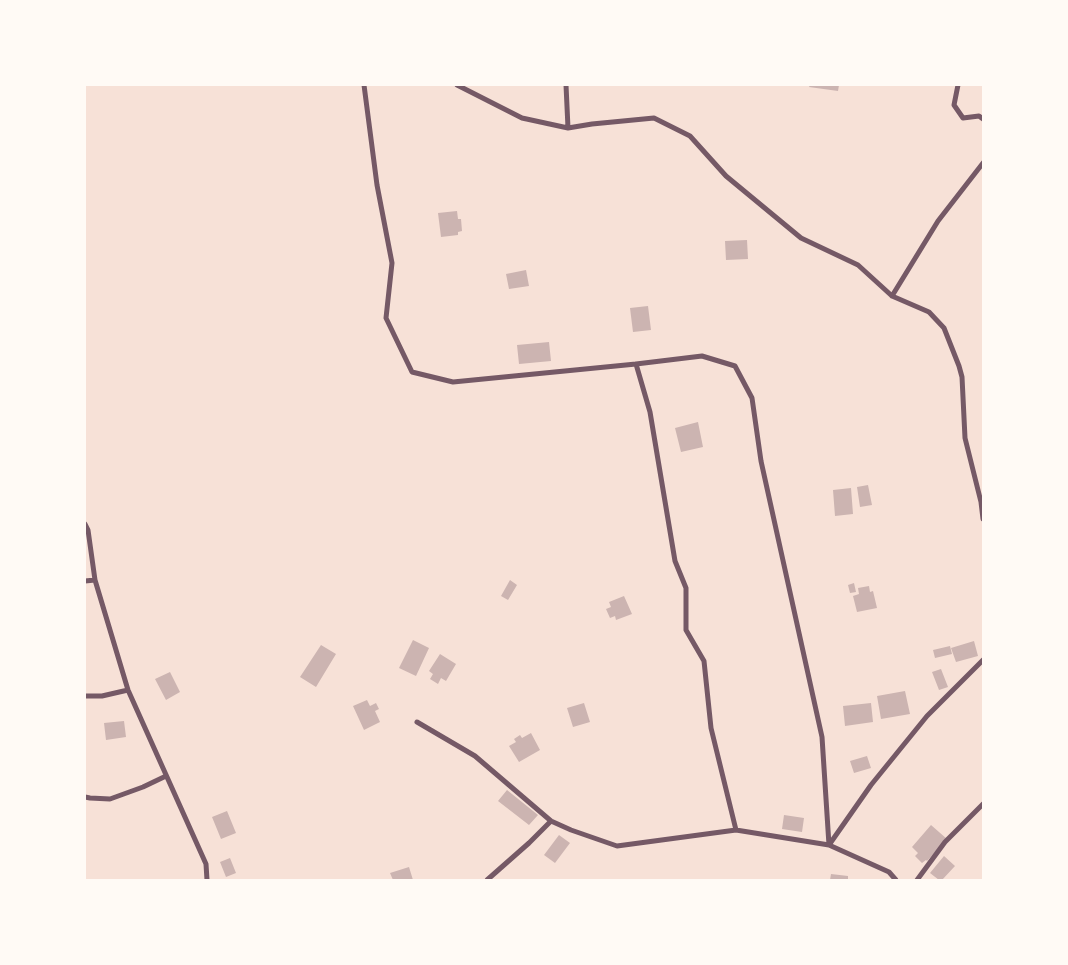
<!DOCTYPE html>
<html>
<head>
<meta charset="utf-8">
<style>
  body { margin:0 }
  #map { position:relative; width:1068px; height:965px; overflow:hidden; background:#f7e1d7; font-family:"PT Sans Narrow",sans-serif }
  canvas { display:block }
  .frame { position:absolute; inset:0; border:86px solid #fffaf5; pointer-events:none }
</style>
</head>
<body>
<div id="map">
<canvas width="1068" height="965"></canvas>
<div class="frame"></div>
</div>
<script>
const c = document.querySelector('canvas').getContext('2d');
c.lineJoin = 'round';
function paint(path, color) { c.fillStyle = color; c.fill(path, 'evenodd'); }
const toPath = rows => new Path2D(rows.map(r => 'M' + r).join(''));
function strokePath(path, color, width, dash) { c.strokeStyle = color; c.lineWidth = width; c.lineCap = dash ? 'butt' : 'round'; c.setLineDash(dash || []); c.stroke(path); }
paint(toPath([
  [810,85,839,85,838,91,809,87],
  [457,211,458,219,461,219,462,231,458,232,458,235,441,237,438,213],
  [747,240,748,259,726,260,725,241],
  [526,270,529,286,509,289,506,274],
  [648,306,651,330,633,332,630,308],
  [549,342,551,361,519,364,517,345],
  [698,422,703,447,681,452,675,428],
  [868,485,872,505,860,507,857,487],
  [851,488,853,514,835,516,833,490],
  [510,580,517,585,508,600,501,596],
  [854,583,856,592,850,593,848,585],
  [869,586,870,592,873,591,877,608,857,612,853,596,859,594,858,588],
  [624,596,632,614,616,620,615,616,610,618,606,609,611,607,609,602],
  [413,640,429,648,416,676,399,668],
  [974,641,978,656,956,662,951,648],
  [321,645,336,654,316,687,300,677],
  [950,646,952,654,935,658,933,650],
  [440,654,456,664,446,681,441,678,438,684,430,679,433,674,429,671],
  [941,669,948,687,939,690,932,672],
  [170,672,180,692,166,700,155,679],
  [905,691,910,714,881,719,877,696],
  [367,700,370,706,376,703,379,709,375,711,380,722,364,730,353,706],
  [584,703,590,722,573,727,567,708],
  [871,703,873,722,845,726,843,706],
  [124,721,126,737,106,740,104,723],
  [531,733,540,750,519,762,509,746,516,742,514,739,520,735,522,738],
  [867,756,871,768,854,773,850,761],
  [507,790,538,815,529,825,498,801],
  [227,811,236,833,221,839,212,817],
  [784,815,804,818,802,832,782,829],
  [931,825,947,839,927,861,926,860,922,863,915,856,918,853,912,847],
  [559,835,570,843,555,863,544,855],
  [944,856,955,866,942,880,939,880,930,873],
  [230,858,236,873,226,877,220,862],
  [409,867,413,880,393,880,390,873],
  [831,874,848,876,848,880,830,880]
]), '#ccb4b1');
strokePath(toPath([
  [364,85,377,185,392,263,386,318,412,372,453,382,636,364,702,356,735,366,752,398,761,461,822,737,829,845,871,785,927,716,983,660],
  [457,85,522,118,568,128,592,124,654,118,690,136,726,176,801,238,858,265,892,296,929,312,944,328,959,366,962,377,965,438,981,502,983,519],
  [566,85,568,128],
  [958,85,954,105,963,118,979,116,983,119],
  [892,296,938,221,983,163],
  [636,364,650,412,675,561,686,588,686,630,704,661,711,728,736,830],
  [85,524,88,530,95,580,128,690,206,864,207,880],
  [85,581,95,580],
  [85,696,102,696,128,690],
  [417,722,475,756,551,821],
  [85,797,90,798,110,799,143,787,166,776],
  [487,880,529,843,551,821,571,830,617,846,736,830,829,845,889,872,896,880],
  [917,880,945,842,983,804]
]), '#755966', 5);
</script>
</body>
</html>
